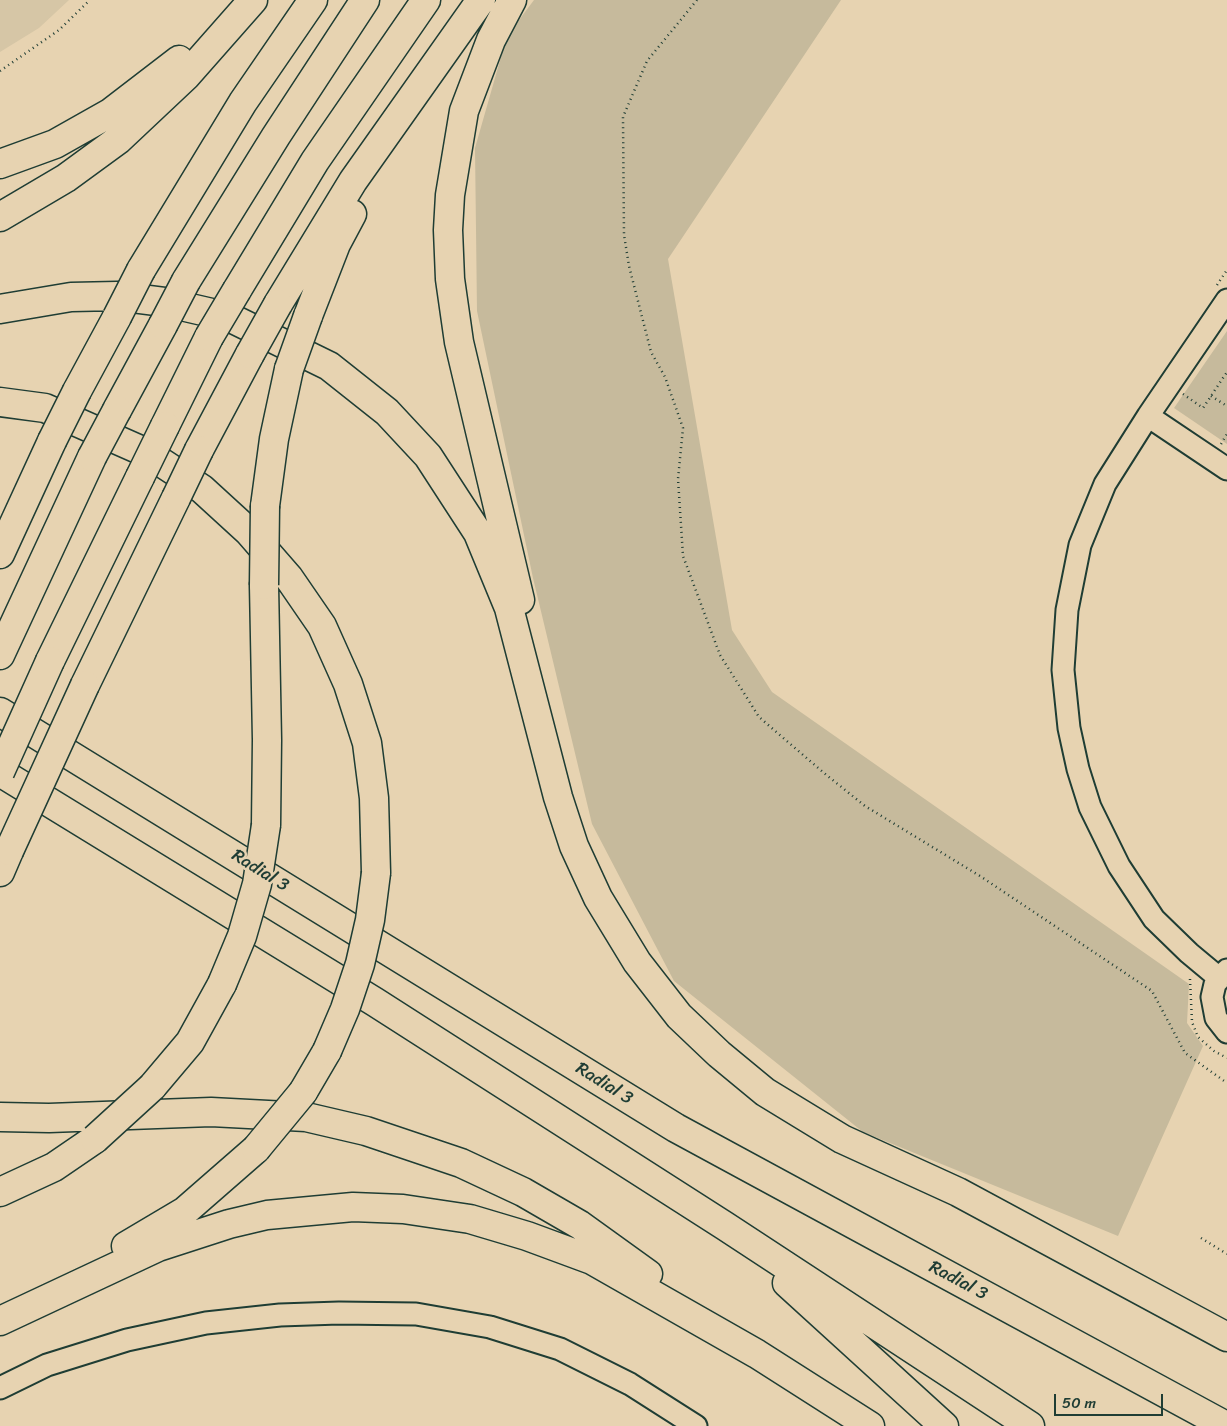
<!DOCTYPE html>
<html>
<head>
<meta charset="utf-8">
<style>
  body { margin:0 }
  #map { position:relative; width:1227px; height:1426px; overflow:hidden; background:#e7d3b1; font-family:Sriracha,sans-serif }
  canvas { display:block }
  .scale { position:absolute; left:1054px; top:1394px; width:109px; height:22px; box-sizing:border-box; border:2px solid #1f3d34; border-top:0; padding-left:6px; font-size:15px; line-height:18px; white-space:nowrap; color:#1f3d34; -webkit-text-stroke:4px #e7d3b1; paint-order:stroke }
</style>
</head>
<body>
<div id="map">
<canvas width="1227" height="1426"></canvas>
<div class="scale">50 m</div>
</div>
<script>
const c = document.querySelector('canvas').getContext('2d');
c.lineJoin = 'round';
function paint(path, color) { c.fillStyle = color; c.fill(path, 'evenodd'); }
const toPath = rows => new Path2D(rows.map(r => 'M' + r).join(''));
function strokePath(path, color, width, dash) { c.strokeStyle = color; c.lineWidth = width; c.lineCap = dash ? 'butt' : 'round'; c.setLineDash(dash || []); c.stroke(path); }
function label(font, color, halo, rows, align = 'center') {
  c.font = font + ' Sriracha,sans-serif'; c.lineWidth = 5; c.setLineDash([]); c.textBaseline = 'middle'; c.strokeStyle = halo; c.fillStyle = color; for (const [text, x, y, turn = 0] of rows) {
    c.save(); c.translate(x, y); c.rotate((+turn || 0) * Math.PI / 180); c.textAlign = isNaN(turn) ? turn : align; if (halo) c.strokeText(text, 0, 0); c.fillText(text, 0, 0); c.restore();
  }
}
paint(toPath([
  [0,0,69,0,39,28,0,52]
]), '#d6c6a6');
paint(toPath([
  [534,0,841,0,668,259,732,630,772,692,1189,984,1187,1023,1203,1046,1118,1236,863,1132,674,981,592,824,533,578,477,311,475,148,507,36],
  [1227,331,1227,444,1174,408]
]), '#c6ba9c');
const minor = toPath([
  [1148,416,1227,469],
  [1227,970,1215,984,1212,997,1216,1018,1227,1032],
  [1219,978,1189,953,1154,919,1119,866,1090,807,1078,769,1069,728,1063,670,1067,610,1080,545,1105,484,1148,416,1227,300],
  [0,1388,47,1365,127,1340,206,1323,280,1315,339,1313,416,1314,490,1327,560,1349,630,1384,696,1426]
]);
const highway = toPath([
  [512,0,491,40,464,111,450,195,448,230,450,279,459,342,520,600],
  [0,164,55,144,110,113,179,60],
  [0,217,66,178,118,140,186,76,253,0],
  [141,270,243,102,313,0],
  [186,281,276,136,365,0],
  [237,290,315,161,426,0],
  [278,304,353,181,481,0],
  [0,309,71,297,117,296,164,302,229,317,329,366,387,412,428,456,478,533,509,608,558,797,574,846,598,898,637,962,679,1016,719,1054,765,1092,842,1139,958,1192,1227,1337],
  [308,316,336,244,352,214],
  [77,391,117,317],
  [0,402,45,408,147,453,202,489,249,532,289,578,322,626,348,684,367,743,374,798,376,873],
  [117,410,163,325],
  [165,426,209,337],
  [199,450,250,354],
  [265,506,274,439,289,369],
  [0,554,52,441],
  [264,585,267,740,266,825],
  [0,655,92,457],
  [50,661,140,477],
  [85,685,176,498],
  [0,712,676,1128,1226,1426],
  [0,772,375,1002,725,1226,1030,1426],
  [0,872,9,851],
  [152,1087,190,1042,222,984],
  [303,1092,327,1051],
  [0,1117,49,1118,211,1112,306,1117,366,1131,461,1163,523,1192,580,1225,648,1274],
  [0,1192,54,1167,95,1139],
  [126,1246,185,1211,256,1149],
  [787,1283,944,1426],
  [0,1321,158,1247,229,1224,267,1215,353,1207,403,1209,470,1219,527,1236,592,1260,757,1354,870,1426]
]);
strokePath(minor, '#1f3d34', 25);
strokePath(highway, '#1f3d34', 31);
strokePath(toPath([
  [697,0,647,61,623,117,624,235,629,266,651,352,665,377,683,428,678,479,683,556,720,655,759,717,824,773,865,806,980,876,1152,991,1185,1053,1227,1083],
  [0,71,59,30,90,0],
  [1217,285,1227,270],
  [1183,394,1203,408,1227,372],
  [1211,396,1227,406],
  [1221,444,1227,434],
  [1190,979,1192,1022,1198,1037,1214,1051,1227,1058],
  [1201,1238,1227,1254]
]), '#1f3d34', 2.5, [1, 4]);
strokePath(minor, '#e7d3b1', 21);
strokePath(highway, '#e7d3b1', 28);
const highwayBridge = toPath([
  [117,317,141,270],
  [163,325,186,281],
  [209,337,237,290],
  [250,354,278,304],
  [289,369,308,316],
  [52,441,77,391],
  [92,457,117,410],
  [140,477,165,426],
  [176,498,199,450],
  [264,585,265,506],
  [0,772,50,661],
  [9,851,85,685],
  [222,984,242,936,257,884,266,825],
  [327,1051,345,1009,360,964,370,920,376,873],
  [95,1139,152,1087],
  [256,1149,303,1092]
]);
strokePath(highwayBridge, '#1f3d34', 31, []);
strokePath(highwayBridge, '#e7d3b1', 28);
label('18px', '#1f3d34', '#e7d3b1', [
  ["Radial 3",260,871,32],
  ["Radial 3",604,1084,32],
  ["Radial 3",958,1281,28]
]);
</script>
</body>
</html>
